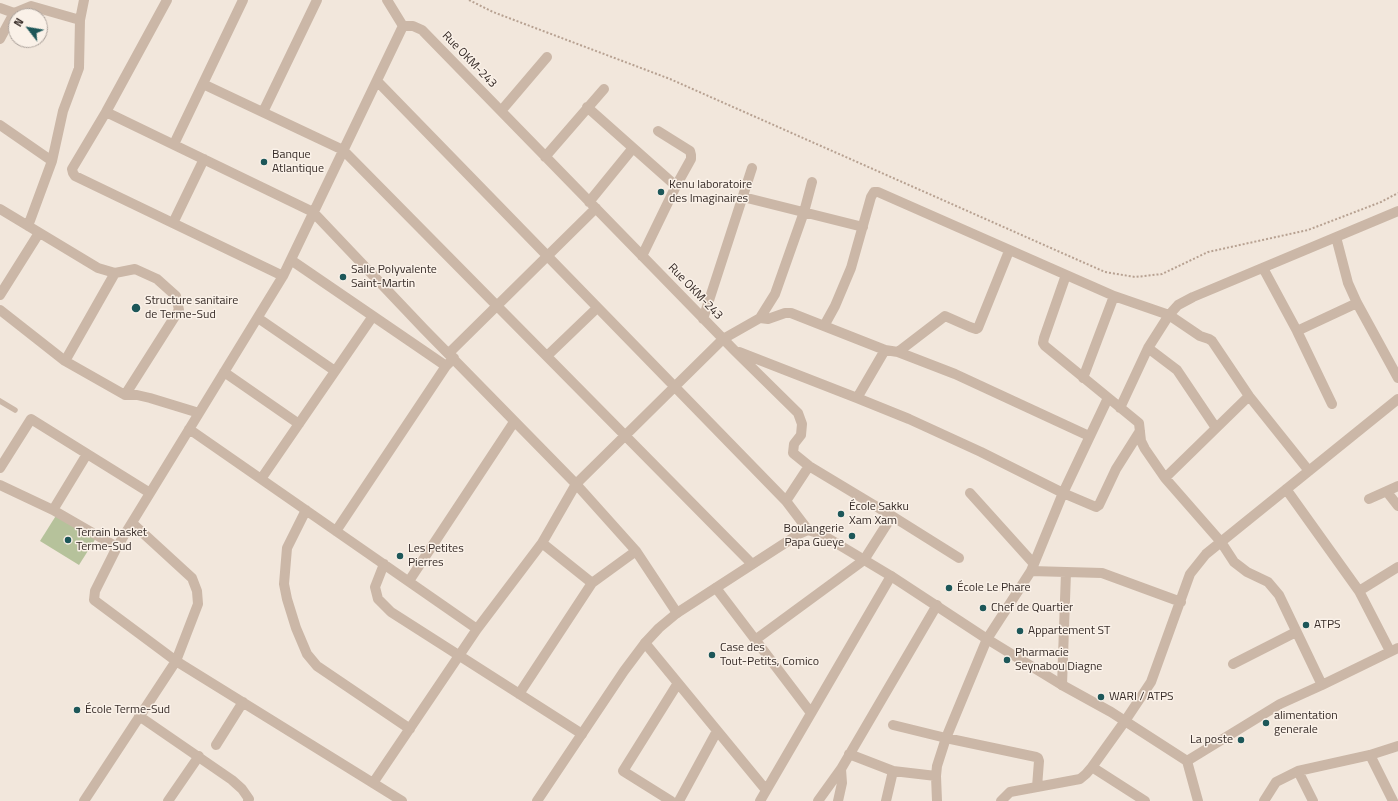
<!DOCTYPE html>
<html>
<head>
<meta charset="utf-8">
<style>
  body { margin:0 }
  #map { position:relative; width:1398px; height:801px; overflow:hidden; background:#f2e7dc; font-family:"Titillium Web",sans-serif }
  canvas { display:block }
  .north { position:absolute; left:8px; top:8px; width:40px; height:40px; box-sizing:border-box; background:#faf1e8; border:1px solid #aca29b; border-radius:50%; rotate:301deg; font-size:11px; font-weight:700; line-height:16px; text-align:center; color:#372c28 }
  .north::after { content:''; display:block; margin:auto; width:14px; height:18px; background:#1d5759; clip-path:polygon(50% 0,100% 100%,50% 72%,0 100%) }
</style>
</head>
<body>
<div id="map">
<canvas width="1398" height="801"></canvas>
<div class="north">N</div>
</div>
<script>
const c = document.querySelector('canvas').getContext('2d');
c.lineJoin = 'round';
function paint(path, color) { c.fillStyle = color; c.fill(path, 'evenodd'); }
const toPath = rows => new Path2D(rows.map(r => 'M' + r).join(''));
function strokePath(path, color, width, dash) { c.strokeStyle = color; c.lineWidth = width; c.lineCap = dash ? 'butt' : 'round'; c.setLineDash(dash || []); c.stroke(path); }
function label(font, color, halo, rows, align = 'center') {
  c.font = font + ' "Titillium Web",sans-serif'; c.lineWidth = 3; c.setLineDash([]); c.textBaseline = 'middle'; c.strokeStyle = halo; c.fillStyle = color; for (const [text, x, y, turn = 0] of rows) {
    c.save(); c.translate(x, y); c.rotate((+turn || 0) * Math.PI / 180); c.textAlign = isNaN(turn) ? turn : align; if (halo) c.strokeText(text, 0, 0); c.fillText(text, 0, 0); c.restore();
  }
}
paint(toPath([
  [57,514,96,538,79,565,40,541]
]), '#b6c29b');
strokePath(toPath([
  [469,0,493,12,670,79,1105,272,1135,277,1162,274,1208,252,1308,230,1381,202,1398,193]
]), '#b7a191', 2, [2, 2]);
strokePath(toPath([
  [0,401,15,410]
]), '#cbb7a7', 5.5);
strokePath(toPath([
  [167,0,106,112,72,169,73,173,75,176,283,276],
  [387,0,403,26],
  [0,8,14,13,31,6,80,20],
  [403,26,413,26,422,30,735,351,798,413,802,424,801,435,794,444,793,453,809,466,892,516,959,558],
  [0,39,14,13],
  [377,81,786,501,808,530],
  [203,84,343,150,752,564],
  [587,107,676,186],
  [501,111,547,57],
  [106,112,313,212,424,329,576,484,636,551,677,613],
  [263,112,317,0],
  [0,125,52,161],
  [174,144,243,0],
  [545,157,604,89],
  [812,182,804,212,775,294,760,318,768,319,785,313,791,313,885,350,898,352,955,374,1089,436],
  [743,197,863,227],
  [589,202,633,148],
  [0,209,98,268,115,273,65,361],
  [173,223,204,159],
  [28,226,52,161,63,111,79,68,80,20,84,0],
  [1336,237,1348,283,1357,303,1398,378],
  [642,256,676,186,691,159,691,155,690,151,658,131],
  [291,260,446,366],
  [1263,268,1297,331,1332,404],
  [115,273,135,269,157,279,176,296,179,310,125,395],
  [1066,275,1044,338,1043,343,1045,346,1139,423,1141,441,1145,449,1165,478,1221,542,1234,562,1247,572,1268,582,1279,595,1322,685],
  [0,295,39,233],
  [0,310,65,361,125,395,137,395,150,398,199,413],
  [258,318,335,371],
  [703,319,752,168],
  [824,326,835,306,851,268,871,197,874,192,878,192,1114,296,1169,315,1200,336,1209,339,1212,341,1249,396,1309,471],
  [1297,331,1357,303],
  [1148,348,1177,370,1216,428],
  [739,352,857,398,909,419,981,452,1063,493,1096,507,1099,505,1116,469,1140,431],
  [898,352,945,316,970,327,976,329,978,328,1009,251],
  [449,353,596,208],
  [547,356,597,308],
  [224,372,299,424],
  [1083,378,1114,296],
  [857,398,885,350],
  [1120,408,1148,348,1169,315,1178,305,1193,297,1398,211],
  [189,429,477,629],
  [0,468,31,419,150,493],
  [1165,478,1249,396],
  [261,479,373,316],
  [0,485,53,510,117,547],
  [1286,489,1359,591,1390,651],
  [1387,492,1398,506],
  [970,493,1034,564],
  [1369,499,1398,486],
  [786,501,809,466],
  [53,510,87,454],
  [306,510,287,548,284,584,287,599,296,628,307,654,317,666,410,729],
  [336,531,446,366,454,358],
  [542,543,592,583],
  [384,564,375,587,378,599,391,612,582,734],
  [1031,571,1102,573,1181,602],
  [409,581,514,422],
  [716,588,811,713],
  [1359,591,1398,567],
  [755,640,864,560,892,516],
  [645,643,766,790],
  [1233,664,1296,632],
  [1062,685,1066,572],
  [519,694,592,583,636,551],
  [139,716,232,780,242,789,249,799,248,801],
  [893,725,946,738,1036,757,1038,758,1039,761,1037,787],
  [216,745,243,702],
  [849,754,893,771,936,776],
  [1370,755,1393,801],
  [1187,761,1280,704,1322,685,1398,648],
  [1092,767,1145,801],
  [1298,771,1313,801],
  [373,783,477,629,542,543,576,484,723,339,760,318],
  [84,801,176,661,198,604,197,591,192,578,132,523],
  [168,801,199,756],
  [402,801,176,661,94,600,95,591,117,547,283,276,403,26],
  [671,801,623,771,678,683],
  [679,801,717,731],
  [760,801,891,576],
  [818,801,841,769,937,605],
  [838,801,842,783,841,769],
  [886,801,893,771],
  [937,801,936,776,937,766,946,738,987,639,1031,571,1063,493,1108,398],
  [1001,801,1010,792,1080,779,1086,774,1092,767,1125,721,1151,682,1190,574,1206,554,1398,399],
  [1264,801,1276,782,1298,771,1370,755,1398,746]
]), '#cbb7a7', 10);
strokePath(toPath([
  [537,801,624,671,645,643,659,628,677,613,799,534,808,530,821,534,891,576,987,639,1062,685,1111,712,1187,761,1198,801]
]), '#cbb7a7', 10);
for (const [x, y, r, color] of [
  [264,162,4,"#1d5759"],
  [661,192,4,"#1d5759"],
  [343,277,4,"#1d5759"],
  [136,308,5,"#1d5759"],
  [841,514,4,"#1d5759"],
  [852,536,4,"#1d5759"],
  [68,540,4,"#1d5759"],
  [400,556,4,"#1d5759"],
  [949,588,4,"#1d5759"],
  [983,608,4,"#1d5759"],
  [1306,625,4,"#1d5759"],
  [1020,631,4,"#1d5759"],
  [712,655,4,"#1d5759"],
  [1007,660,4,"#1d5759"],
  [1101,697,4,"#1d5759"],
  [77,710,4,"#1d5759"],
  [1266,723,4,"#1d5759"],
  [1241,740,4,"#1d5759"]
]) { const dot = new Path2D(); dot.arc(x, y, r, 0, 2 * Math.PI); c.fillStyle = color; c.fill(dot); strokePath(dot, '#faf1e8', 1.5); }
label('12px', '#372c28', '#faf1e8', [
  ["Rue OKM-243",469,60,46],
  ["Rue OKM-243",695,292,46]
]);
label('12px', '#372c28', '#faf1e8', [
  ["Banque",272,155],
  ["Atlantique",272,169],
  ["Kenu laboratoire",669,185],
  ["des Imaginaires",669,199],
  ["Salle Polyvalente",351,270],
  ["Saint-Martin",351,284],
  ["Structure sanitaire",145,301],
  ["de Terme-Sud",145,315],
  ["École Sakku",849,507],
  ["Xam Xam",849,521],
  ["Boulangerie",844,529,"right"],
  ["Papa Gueye",844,543,"right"],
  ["Terrain basket",76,533],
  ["Terme-Sud",76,547],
  ["Les Petites",408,549],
  ["Pierres",408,563],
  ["École Le Phare",957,588],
  ["Chef de Quartier",991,608],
  ["ATPS",1314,625],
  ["Appartement ST",1028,631],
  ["Case des",720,648],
  ["Tout-Petits, Comico",720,662],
  ["Pharmacie",1015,653],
  ["Seynabou Diagne",1015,667],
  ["WARI / ATPS",1109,697],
  ["École Terme-Sud",85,710],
  ["alimentation",1274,716],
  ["generale",1274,730],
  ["La poste",1233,740,"right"]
], 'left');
</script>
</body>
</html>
